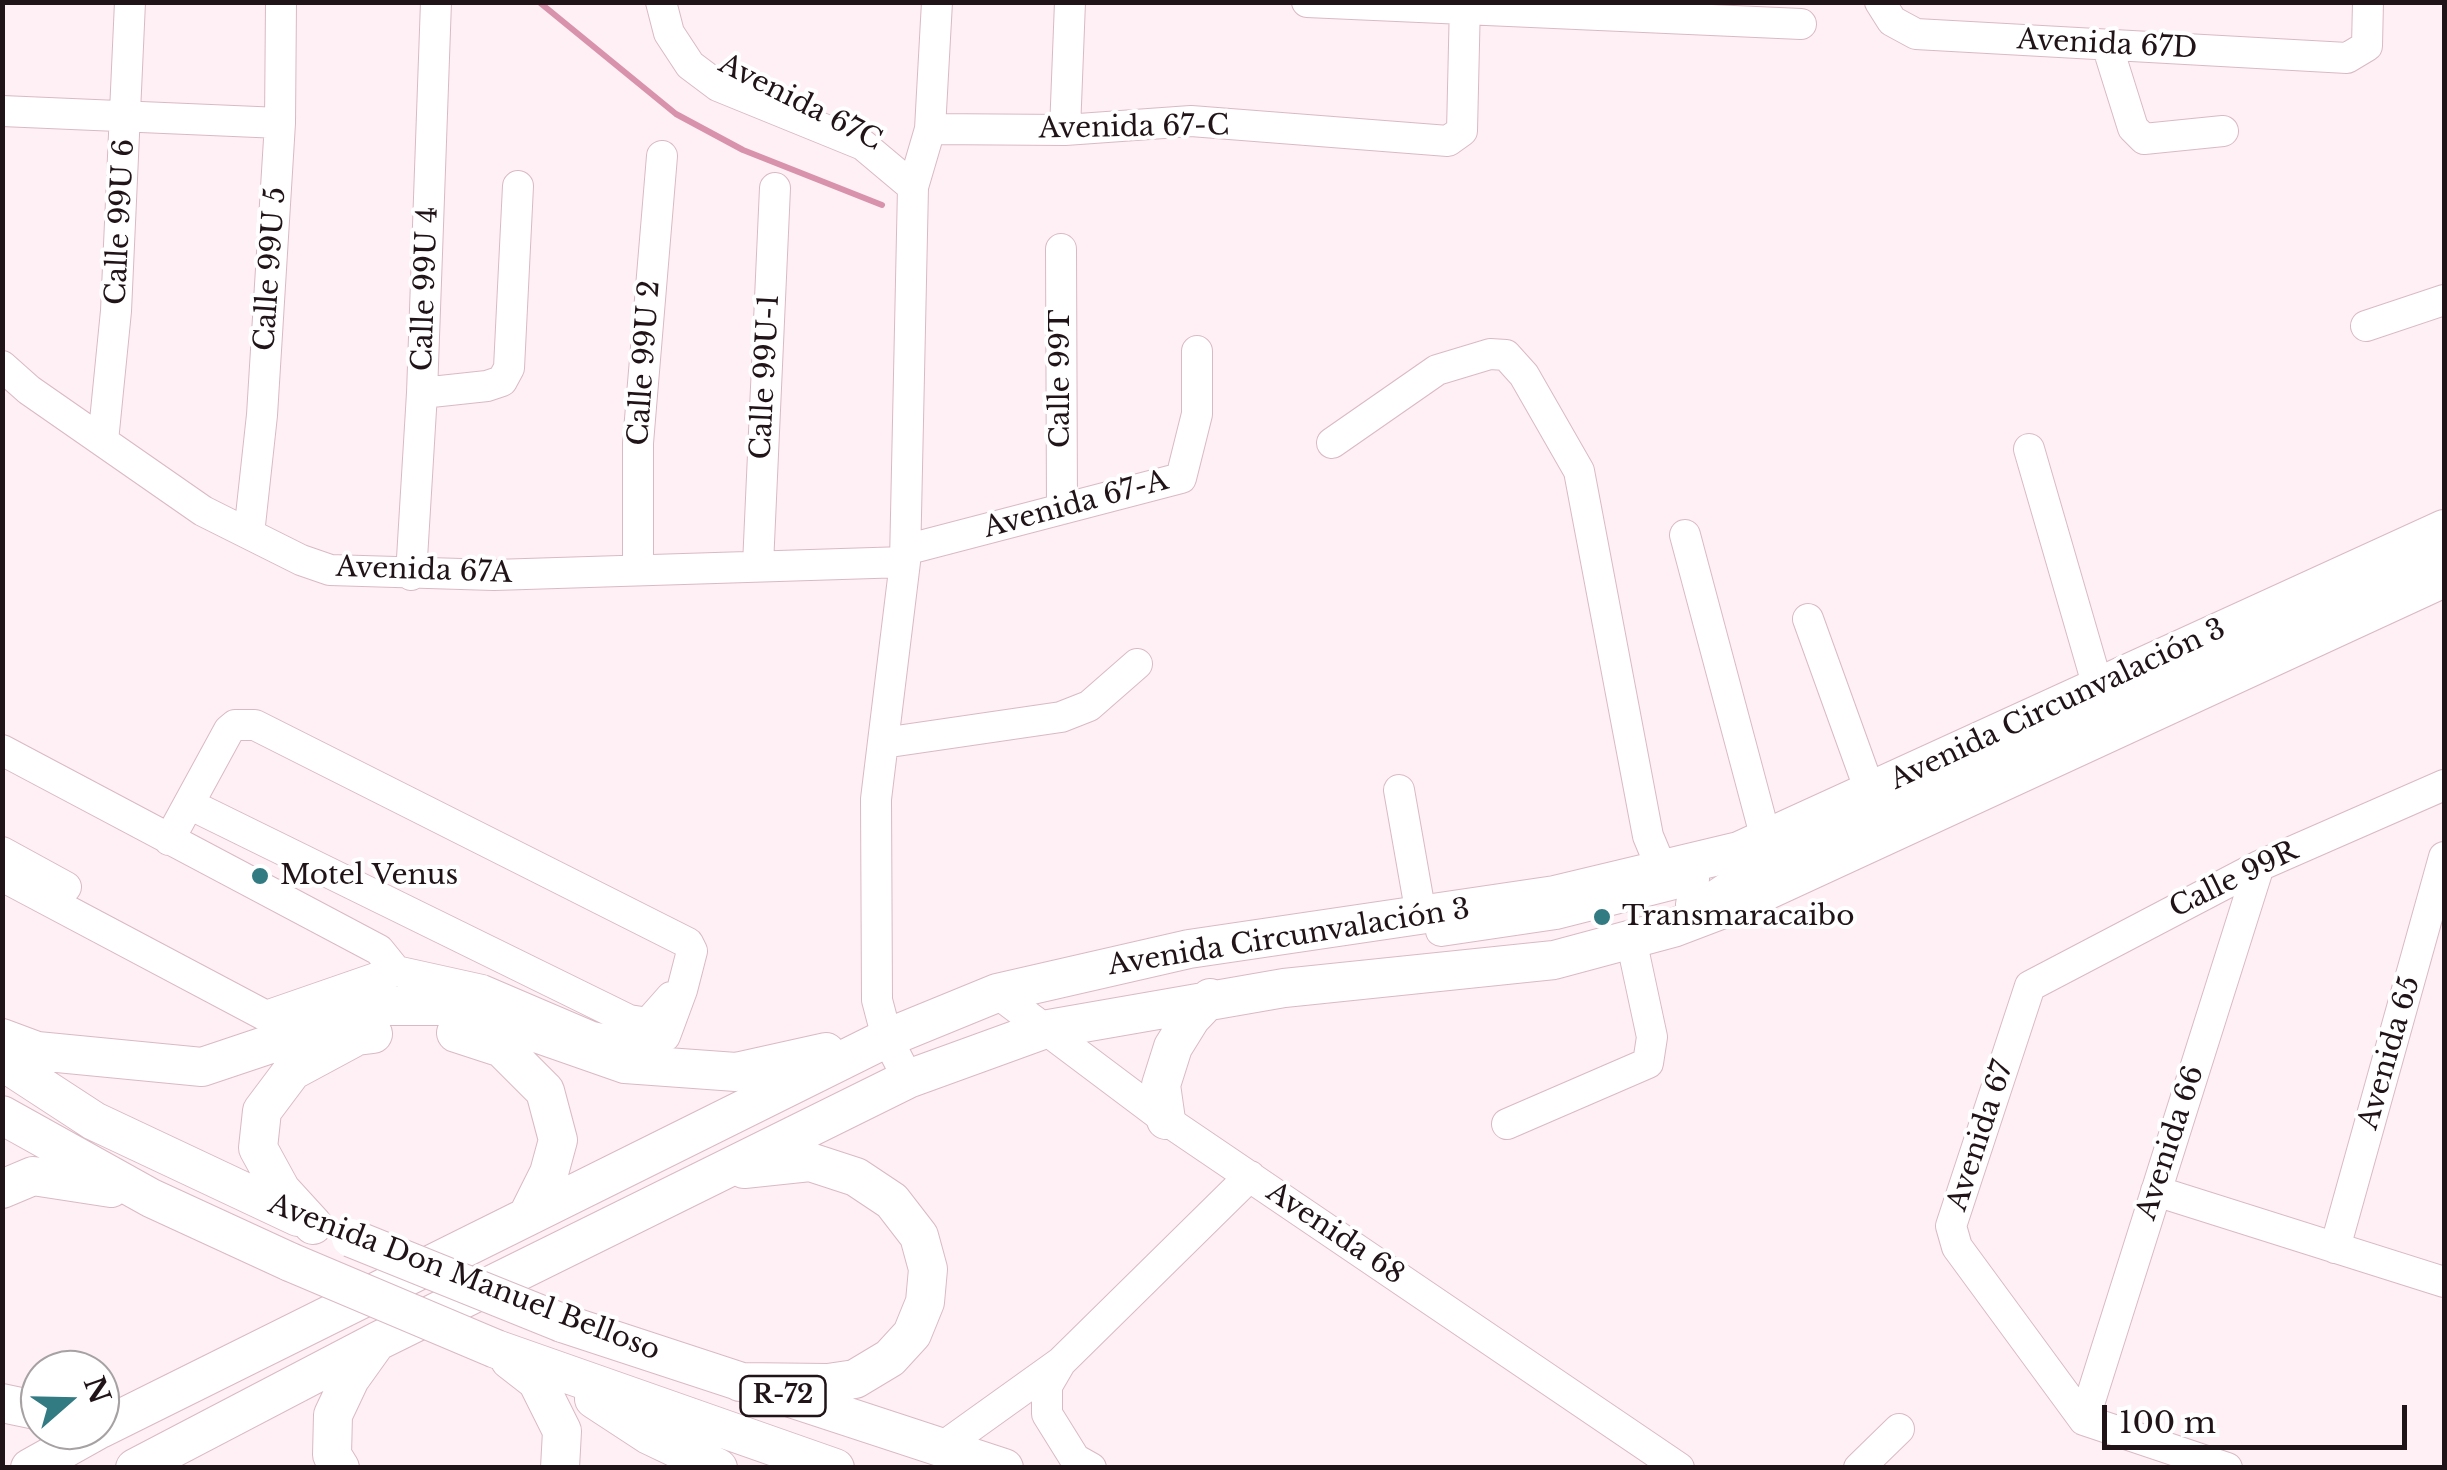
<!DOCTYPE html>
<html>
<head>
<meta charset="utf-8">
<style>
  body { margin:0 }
  #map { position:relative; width:2447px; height:1470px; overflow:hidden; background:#fef0f4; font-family:"Libre Baskerville",serif }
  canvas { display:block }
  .frame { position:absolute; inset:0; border:5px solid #201418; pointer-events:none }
  .north { position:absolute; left:20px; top:1350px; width:100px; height:100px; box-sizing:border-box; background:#fff; border:2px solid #a6a1a3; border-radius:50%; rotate:70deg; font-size:28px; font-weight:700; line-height:40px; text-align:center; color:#201418 }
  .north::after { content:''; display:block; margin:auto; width:35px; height:45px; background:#337b83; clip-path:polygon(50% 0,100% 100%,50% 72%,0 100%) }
  .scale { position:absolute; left:2102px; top:1405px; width:305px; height:45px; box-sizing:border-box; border:5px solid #201418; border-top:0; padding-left:12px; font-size:30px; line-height:35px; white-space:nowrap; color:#201418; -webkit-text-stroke:8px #fff; paint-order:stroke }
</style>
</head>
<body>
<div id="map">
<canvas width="2447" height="1470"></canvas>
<div class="frame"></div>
<div class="north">N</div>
<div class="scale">100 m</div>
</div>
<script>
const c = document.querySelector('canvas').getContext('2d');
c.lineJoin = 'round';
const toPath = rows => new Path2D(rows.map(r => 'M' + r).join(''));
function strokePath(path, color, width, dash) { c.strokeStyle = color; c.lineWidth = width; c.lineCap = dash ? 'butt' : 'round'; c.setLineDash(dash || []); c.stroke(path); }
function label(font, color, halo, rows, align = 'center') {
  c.font = font + ' "Libre Baskerville",serif'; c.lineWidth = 8; c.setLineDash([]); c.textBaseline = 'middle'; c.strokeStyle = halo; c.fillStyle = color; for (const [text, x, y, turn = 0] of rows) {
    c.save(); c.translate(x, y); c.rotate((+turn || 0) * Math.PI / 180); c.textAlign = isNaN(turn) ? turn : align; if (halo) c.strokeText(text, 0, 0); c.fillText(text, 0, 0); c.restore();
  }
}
strokePath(toPath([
  [539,2,676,114,743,150,882,205]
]), '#d992ac', 6);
const minor = toPath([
  [661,2,669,33,690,65,718,86,863,145,913,187],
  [1307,2,1801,24],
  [1880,2,1892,21,1916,34,2347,58,2367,46,2368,2],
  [2107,45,2133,128,2144,139,2223,131],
  [2,111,280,123],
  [930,129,1065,130,1191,121,1448,141,1462,131,1465,2],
  [1065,130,1070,2],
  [1061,249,1062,509],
  [2366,326,2444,300],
  [2,366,29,390,203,511,301,560,330,570,494,575,905,562],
  [422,393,487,386,502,381,509,368,518,186],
  [103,441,116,311,130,2],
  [1332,443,1437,370,1490,354,1506,355,1524,375,1579,471,1648,836,1663,872],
  [2029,449,2098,687],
  [249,534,262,415,280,123,281,2],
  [1685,535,1766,839],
  [905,550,1181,478,1197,414,1197,351],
  [758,565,775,188],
  [638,569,638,443,662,156],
  [411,575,422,393,436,2],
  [1808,619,1870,791],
  [883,743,1061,717,1089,706,1137,664],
  [2,750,379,950,396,971],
  [1399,790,1421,915],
  [189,804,629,1020,648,1023,671,997],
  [2,852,66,887],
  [2,876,266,1016,396,971,482,990,592,1037,637,1047,665,1036,682,990,692,951,688,943,255,725,235,725,229,730,169,840],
  [1691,904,1713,897,1756,868,2444,552],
  [1441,931,1556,914,1694,879],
  [997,993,1166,1120,1679,1468],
  [908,1079,887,1038,877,1000,876,799,905,562,913,187,930,129,937,2],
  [1507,1124,1648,1063,1652,1037,1631,939],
  [2156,1191,2444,1282],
  [2335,1248,2444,857],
  [1061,1362,1047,1386,1047,1414,1075,1459,1091,1468],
  [2084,1420,2259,866],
  [941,1448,1061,1362,1250,1176],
  [1859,1468,1899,1429],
  [2227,1468,2084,1420,1957,1247,1951,1226,2030,986,2259,866,2444,785]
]);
const major = toPath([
  [456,1033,502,1048,545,1091,558,1140,549,1173,528,1215],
  [2,1038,37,1051,202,1067,384,1006,459,1006,625,1064,736,1072,826,1052],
  [2,1061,94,1121,298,1217],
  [2,1115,151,1198,290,1262],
  [1166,1120,1161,1085,1173,1047,1191,1018,1210,998],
  [2,1189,33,1176,111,1188],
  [313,1225,281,1190,258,1148,262,1111,292,1071,357,1036,373,1034],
  [562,1323,1004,1468],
  [496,1349,835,1468],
  [510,1360,537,1381,562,1431,560,1468],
  [740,1382,828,1383,855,1379,890,1358,912,1334,925,1302,928,1269,919,1236,892,1201,856,1177,810,1162,744,1169],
  [594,1399,649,1435,718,1468],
  [2,1403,40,1411],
  [100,1429,887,1038,997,993,1189,949,1555,895,1739,851,2444,529],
  [30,1468,98,1430],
  [135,1468,378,1341,908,1079,1043,1030,1284,988,1554,960,1673,928,1744,901,2444,578],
  [340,1468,332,1455,333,1415,350,1379,375,1344]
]);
strokePath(minor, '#dbb9c4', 32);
strokePath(major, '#dbb9c4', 40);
strokePath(minor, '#fff', 30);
strokePath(major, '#fff', 38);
const majorBridge = toPath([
  [351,1238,562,1323],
  [290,1262,496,1349]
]);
strokePath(majorBridge, '#dbb9c4', 40, []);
strokePath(majorBridge, '#fff', 38);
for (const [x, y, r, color] of [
  [260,876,10,"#337b83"],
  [1602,917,10,"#337b83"]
]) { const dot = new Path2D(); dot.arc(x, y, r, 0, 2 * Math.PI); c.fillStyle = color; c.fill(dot); strokePath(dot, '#fff', 4); }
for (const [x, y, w] of [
  [783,1396,85]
]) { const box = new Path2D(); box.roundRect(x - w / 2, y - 20, w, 40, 8); c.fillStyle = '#fff'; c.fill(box); strokePath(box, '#201418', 2.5); }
label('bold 25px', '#201418', null, [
  ["R-72",783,1396]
]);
label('28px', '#201418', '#fff', [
  ["Avenida 67D",2107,45,3],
  ["Avenida 67C",800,103,27],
  ["Avenida 67-C",1134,128,-1],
  ["Calle 99U 6",121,222,-87],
  ["Calle 99U 5",271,269,-86],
  ["Calle 99U 4",426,289,-88],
  ["Calle 99U 2",645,363,-86],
  ["Calle 99U-1",766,377,-87],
  ["Calle 99T",1061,379,-90],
  ["Avenida 67-A",1076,505,-15],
  ["Avenida 67A",424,571,2],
  ["Avenida Circunvalación 3",2058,705,-25],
  ["Calle 99R",2234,880,-26],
  ["Avenida Circunvalación 3",1289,938,-9],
  ["Avenida 65",2390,1053,-74],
  ["Avenida 67",1981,1136,-72],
  ["Avenida 66",2171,1143,-72],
  ["Avenida 68",1335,1234,34],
  ["Avenida Don Manuel Belloso",464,1278,21]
]);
label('28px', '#201418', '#fff', [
  ["Motel Venus",280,876],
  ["Transmaracaibo",1622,917]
], 'left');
</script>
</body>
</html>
